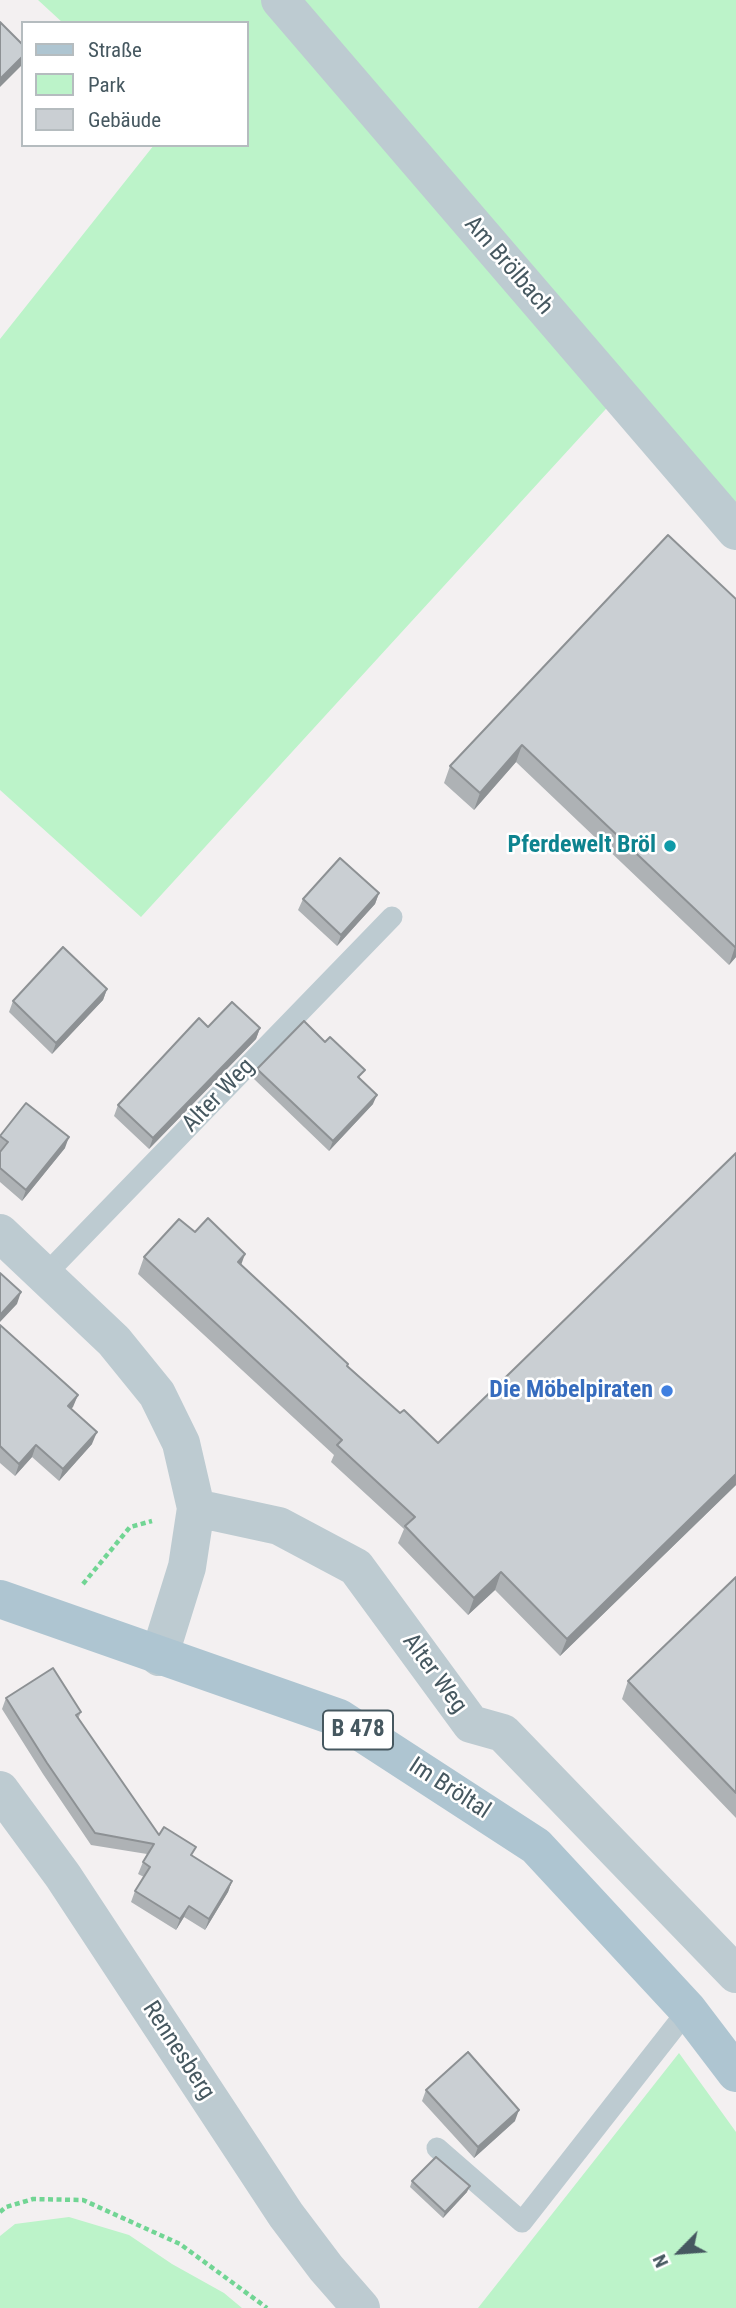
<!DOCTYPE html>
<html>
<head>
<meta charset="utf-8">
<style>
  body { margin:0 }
  #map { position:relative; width:736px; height:2308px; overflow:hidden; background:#f3f0f1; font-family:"Roboto Condensed",sans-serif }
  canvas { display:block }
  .legend { position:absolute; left:21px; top:21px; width:228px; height:126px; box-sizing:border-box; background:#fff; border:2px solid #b5bcbf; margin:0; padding:9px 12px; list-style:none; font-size:21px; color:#465860 }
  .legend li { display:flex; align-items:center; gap:14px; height:35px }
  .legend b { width:35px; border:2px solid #b5bcbf }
  .north { position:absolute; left:645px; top:2217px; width:70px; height:70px; -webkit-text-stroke:5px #fff; paint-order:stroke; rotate:245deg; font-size:19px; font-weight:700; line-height:28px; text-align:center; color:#465860 }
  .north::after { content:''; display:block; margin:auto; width:24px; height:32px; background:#465860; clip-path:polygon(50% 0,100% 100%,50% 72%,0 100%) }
</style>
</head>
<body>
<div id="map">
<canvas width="736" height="2308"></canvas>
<ul class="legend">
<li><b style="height:9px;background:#aec5d1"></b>Straße</li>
<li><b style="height:19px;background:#bcf3c9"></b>Park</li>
<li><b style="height:19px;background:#cacfd3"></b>Gebäude</li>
</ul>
<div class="north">N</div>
</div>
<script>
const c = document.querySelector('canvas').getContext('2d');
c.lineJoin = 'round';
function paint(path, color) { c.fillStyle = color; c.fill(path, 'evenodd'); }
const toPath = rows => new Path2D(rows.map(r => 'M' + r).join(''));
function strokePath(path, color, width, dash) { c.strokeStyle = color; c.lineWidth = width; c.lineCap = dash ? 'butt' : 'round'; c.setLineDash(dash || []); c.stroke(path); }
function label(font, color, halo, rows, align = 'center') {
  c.font = font + ' "Roboto Condensed",sans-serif'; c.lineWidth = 5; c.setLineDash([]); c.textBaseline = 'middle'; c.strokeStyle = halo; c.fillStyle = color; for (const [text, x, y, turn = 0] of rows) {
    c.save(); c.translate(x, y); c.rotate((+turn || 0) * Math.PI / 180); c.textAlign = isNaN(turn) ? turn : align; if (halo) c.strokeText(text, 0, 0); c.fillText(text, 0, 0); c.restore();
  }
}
paint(toPath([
  [38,0,736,0,736,514,626,387,141,917,0,790,0,339,154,145,247,145,247,23,63,23],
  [679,2053,736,2132,736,2308,478,2308],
  [69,2217,129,2235,172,2264,224,2293,242,2308,0,2308,0,2236,15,2224]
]), '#bcf3c9');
strokePath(toPath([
  [83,1584,130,1527,152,1521],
  [0,2212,6,2207,33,2199,83,2200,180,2244,267,2308]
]), '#71d594', 4.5, [5, 3.5]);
strokePath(toPath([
  [45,1275,392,917],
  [437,2148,522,2222,688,2010]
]), '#bdcbd1', 21);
strokePath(toPath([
  [280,0,736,531],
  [0,1233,114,1341,157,1394,181,1443,196,1508,187,1567,159,1657],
  [196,1508,279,1526,356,1567,471,1724,503,1733,736,1974],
  [0,1790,63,1876,286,2215,326,2268,361,2308]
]), '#bdcbd1', 38);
strokePath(toPath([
  [0,1599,339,1718,536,1846,688,2010,736,2073]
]), '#aec5d1', 38);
paint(toPath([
  [736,599,736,957,729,965,516,762,474,810,444,783,450,766],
  [379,893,375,904,337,946,298,910,303,899],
  [107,989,103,1000,52,1054,9,1012,13,1001],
  [208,1027,260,1028,256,1039,149,1149,114,1116,118,1105],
  [257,1069,361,1080,373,1104,329,1151,254,1079],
  [0,1136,65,1148,22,1201,0,1182],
  [195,1232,241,1265,348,1364,348,1366,400,1413,438,1443,736,1485,560,1656,495,1590,468,1615,398,1543,404,1529,331,1462,334,1455,138,1274,144,1257],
  [0,1325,78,1395,71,1409,92,1444,59,1481,32,1457,15,1476,0,1463],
  [736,1577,736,1818,622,1699,628,1681],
  [6,1698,81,1712,78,1719,159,1835,232,1881,228,1892,205,1930,184,1917,176,1930,131,1902,135,1891,144,1877,138,1874,143,1862,147,1854,91,1845,43,1774,2,1709],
  [426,2090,515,2121,474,2158,422,2101],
  [412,2181,467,2192,443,2218,410,2187]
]), '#aeb2b5');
paint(toPath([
  [23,56,23,64,0,87,0,79],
  [522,745,516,762,474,810,480,793],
  [379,893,375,904,337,946,341,935],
  [736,946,736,957,729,965,735,947],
  [107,989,103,1000,52,1054,56,1043],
  [260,1028,256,1039,149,1149,153,1138],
  [377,1095,373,1104,329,1151,333,1141],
  [69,1137,65,1148,22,1201,26,1190],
  [245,1254,239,1271,238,1262],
  [21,1292,17,1304,0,1322,0,1315],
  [78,1395,73,1407,63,1418,68,1406],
  [97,1432,92,1444,59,1481,63,1469],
  [36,1445,32,1457,15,1476,19,1464],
  [736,1474,736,1485,560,1656,567,1639],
  [501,1572,495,1590,468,1615,474,1598],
  [232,1881,228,1892,205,1930,209,1919],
  [189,1906,184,1917,176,1930,180,1919],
  [519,2110,515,2121,474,2158,478,2147],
  [470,2186,467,2192,443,2218,445,2212]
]), '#8d9194');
const building = toPath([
  [0,22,23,45,23,56,0,79,0,22],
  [668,535,736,599,736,946,735,947,522,745,480,793,450,766,668,535],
  [340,858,379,893,341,935,303,899,340,858],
  [63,947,107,989,56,1043,13,1001,63,947],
  [232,1002,260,1028,153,1138,118,1105,199,1018,208,1027,232,1002],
  [304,1021,325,1042,330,1037,365,1070,358,1077,377,1095,333,1141,257,1069,304,1021],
  [26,1103,69,1137,26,1190,0,1168,0,1152,8,1142,0,1136,26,1103],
  [736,1153,736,1474,567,1639,501,1572,474,1598,405,1526,415,1517,337,1445,342,1440,144,1257,179,1219,195,1232,208,1218,245,1254,238,1262,348,1364,347,1366,400,1413,404,1410,438,1443,736,1153],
  [0,1273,21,1292,0,1315,0,1273],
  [0,1325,78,1395,68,1406,97,1432,63,1469,36,1445,19,1464,0,1446,0,1325],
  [736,1577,736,1793,628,1681,736,1577],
  [53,1668,81,1712,76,1715,159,1835,164,1827,196,1847,191,1855,232,1881,209,1919,189,1906,180,1919,135,1891,150,1867,143,1862,154,1844,95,1833,47,1763,6,1698,53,1668],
  [468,2052,519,2110,478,2147,426,2090,468,2052],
  [436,2157,470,2186,445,2212,412,2181,436,2157]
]);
paint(building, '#cacfd3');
strokePath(building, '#8d9194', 2);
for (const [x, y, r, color] of [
  [670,846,7,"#0f9aa8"],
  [667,1391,7,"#3f7fe0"]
]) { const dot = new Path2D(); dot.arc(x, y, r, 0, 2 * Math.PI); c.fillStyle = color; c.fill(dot); strokePath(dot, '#fff', 2.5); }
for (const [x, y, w] of [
  [358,1730,70]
]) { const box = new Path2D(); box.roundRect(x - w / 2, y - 19.5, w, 39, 5); c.fillStyle = '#fff'; c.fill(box); strokePath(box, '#465860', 2); }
label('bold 23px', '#465860', null, [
  ["B 478",358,1730]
]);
label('24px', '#465860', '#fff', [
  ["Am Brölbach",508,266,49],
  ["Alter Weg",219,1096,-46],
  ["Alter Weg",434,1674,54],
  ["Im Bröltal",449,1789,33],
  ["Rennesberg",178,2051,57]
]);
label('bold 24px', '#0d838f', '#fff', [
  ["Pferdewelt Bröl",656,846]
], 'right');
label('bold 24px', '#366cbe', '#fff', [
  ["Die Möbelpiraten",653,1391]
], 'right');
</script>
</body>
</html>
